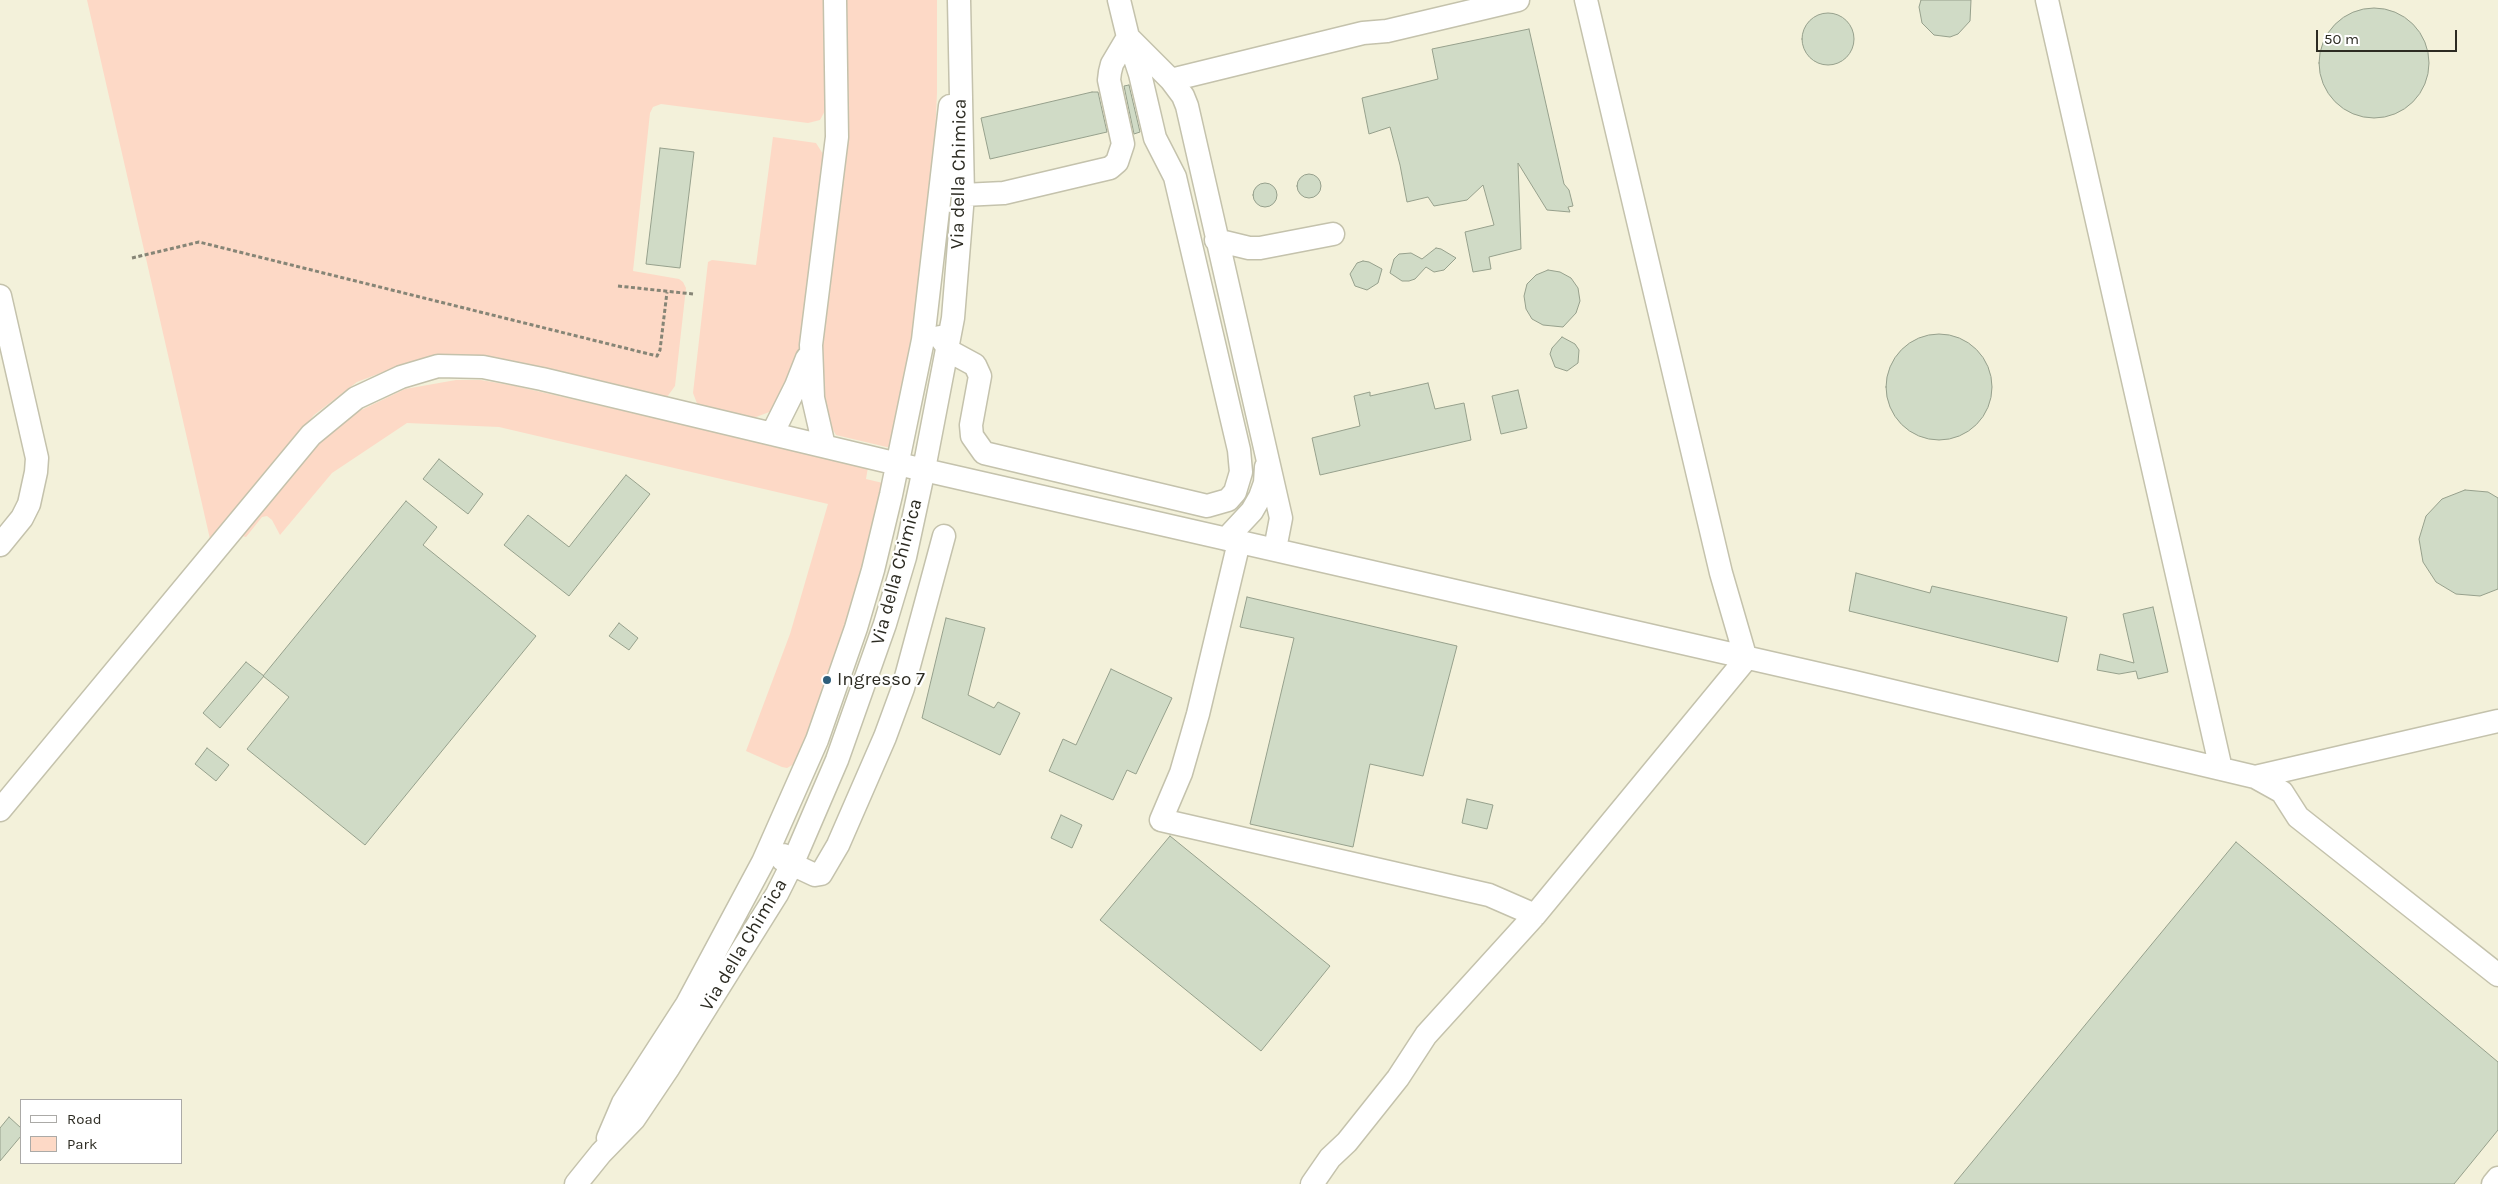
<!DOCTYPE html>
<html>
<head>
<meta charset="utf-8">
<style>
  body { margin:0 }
  #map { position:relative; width:2498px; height:1184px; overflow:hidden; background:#f3f1da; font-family:Karla,sans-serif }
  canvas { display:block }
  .legend { position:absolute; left:20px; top:1099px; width:162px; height:65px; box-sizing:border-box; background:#fff; border:1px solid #abaaa7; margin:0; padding:6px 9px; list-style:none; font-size:15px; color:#2c2b22 }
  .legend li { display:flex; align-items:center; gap:10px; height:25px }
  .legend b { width:25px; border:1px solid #abaaa7 }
  .scale { position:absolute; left:2316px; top:30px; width:141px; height:22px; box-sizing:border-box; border:2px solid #2c2b22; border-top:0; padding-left:6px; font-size:15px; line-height:18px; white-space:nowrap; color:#2c2b22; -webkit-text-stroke:4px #fff; paint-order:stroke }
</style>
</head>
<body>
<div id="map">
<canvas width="2498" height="1184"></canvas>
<ul class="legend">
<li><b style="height:6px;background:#fff"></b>Road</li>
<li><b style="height:14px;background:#fdd9c6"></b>Park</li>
</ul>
<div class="scale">50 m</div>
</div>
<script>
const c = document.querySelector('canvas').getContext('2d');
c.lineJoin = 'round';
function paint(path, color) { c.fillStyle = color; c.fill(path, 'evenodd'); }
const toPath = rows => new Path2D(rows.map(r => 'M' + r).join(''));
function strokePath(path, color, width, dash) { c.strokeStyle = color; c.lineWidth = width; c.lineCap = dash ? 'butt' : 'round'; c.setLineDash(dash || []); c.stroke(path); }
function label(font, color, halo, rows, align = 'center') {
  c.font = font + ' Karla,sans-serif'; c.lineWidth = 4.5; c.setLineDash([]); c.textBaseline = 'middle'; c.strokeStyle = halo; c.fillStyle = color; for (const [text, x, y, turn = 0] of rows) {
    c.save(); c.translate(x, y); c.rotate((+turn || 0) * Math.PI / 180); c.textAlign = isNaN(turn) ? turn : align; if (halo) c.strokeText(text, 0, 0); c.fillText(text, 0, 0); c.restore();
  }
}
paint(toPath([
  [87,0,823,0,826,109,820,120,808,123,661,104,653,107,650,113,633,271,679,279,683,282,686,288,675,386,667,397,485,357,418,360,404,364,357,382,314,415,210,539],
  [845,0,937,0,937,93,932,200,923,294,895,449,836,435,826,418,820,361,848,119],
  [773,137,816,143,823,154,823,163,798,358,772,411,756,417,747,418,698,406,693,393,708,262,712,260,756,265],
  [456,380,481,380,515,386,868,467,866,479,887,484,844,636,796,763,787,768,782,767,746,751,790,634,828,504,499,427,407,423,332,473,280,535,272,520,267,516,262,517,246,537,242,536,322,440,355,413,405,389]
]), '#fdd9c6');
const building = toPath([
  [1921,0,1971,0,1970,21,1958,34,1950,37,1934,35,1922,23,1919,7,1921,0],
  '2319 63a55 55 0 1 1 110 0a55 55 0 1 1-110 0Z',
  '1802 39a26 26 0 1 1 52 0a26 26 0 1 1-52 0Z',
  [1529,29,1564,184,1569,190,1573,206,1568,207,1570,212,1547,210,1518,163,1521,249,1489,257,1491,269,1473,272,1465,232,1494,225,1483,185,1467,200,1434,206,1428,197,1407,202,1400,165,1390,127,1369,134,1362,98,1438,79,1432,49,1529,29],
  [1129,85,1140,132,1134,134,1124,86,1129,85],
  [1092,92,1098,92,1107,132,990,159,981,118,1092,92],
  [660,148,694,152,680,268,646,264,660,148],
  '1297 186a12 12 0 1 1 24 0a12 12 0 1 1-24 0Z',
  '1253 195a12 12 0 1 1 24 0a12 12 0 1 1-24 0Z',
  [1436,248,1441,249,1456,258,1444,270,1434,272,1426,267,1415,279,1409,281,1402,281,1390,273,1394,259,1399,254,1411,253,1422,259,1436,248],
  [1363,261,1369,262,1382,269,1378,283,1367,290,1355,286,1350,274,1357,263,1363,261],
  [1548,270,1560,272,1571,278,1578,288,1580,301,1576,313,1563,327,1543,325,1532,319,1526,309,1524,296,1527,284,1536,275,1548,270],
  '1886 387a53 53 0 1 1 106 0a53 53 0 1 1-106 0Z',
  [1562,337,1575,344,1579,350,1578,363,1567,371,1555,367,1550,354,1552,348,1562,337],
  [1428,383,1435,409,1464,403,1471,440,1320,475,1312,438,1360,426,1354,396,1370,392,1370,396,1428,383],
  [1518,390,1527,428,1501,434,1492,396,1518,390],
  [439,459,483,494,468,514,423,479,439,459],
  [626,475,650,494,569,596,504,545,528,515,569,547,626,475],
  [2465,490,2488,492,2498,498,2498,589,2480,596,2456,594,2436,582,2423,562,2419,539,2426,516,2442,499,2465,490],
  [406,501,437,527,423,545,536,636,365,845,247,749,289,697,263,676,406,501],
  [1856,573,1930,593,1932,586,2067,617,2058,662,1849,611,1856,573],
  [1247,597,1457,646,1423,776,1370,764,1353,847,1250,824,1294,638,1240,627,1247,597],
  [2153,607,2168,672,2138,679,2136,671,2119,674,2097,670,2100,654,2134,663,2123,614,2153,607],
  [946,618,985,628,968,695,994,708,998,702,1020,713,1000,755,922,718,946,618],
  [619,623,638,638,629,650,609,636,619,623],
  [246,662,264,676,220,728,203,713,246,662],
  [1111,669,1172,698,1136,774,1127,770,1113,800,1049,771,1063,739,1076,745,1111,669],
  [207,748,229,765,216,781,195,764,207,748],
  [1467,799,1493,805,1487,829,1462,823,1467,799],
  [1061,815,1082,825,1072,848,1051,838,1061,815],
  [1170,836,1330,966,1261,1051,1100,920,1170,836],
  [2236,842,2498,1062,2498,1130,2454,1184,1954,1184,2236,842],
  [9,1117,21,1128,21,1136,0,1161,0,1128,9,1117]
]);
paint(building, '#d0dbc6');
strokePath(building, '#96a08c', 1);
const minor = toPath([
  [1119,0,1128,37,1171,80,1183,96,1187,106,1281,518,1275,549],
  [2047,0,2221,769],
  [1171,80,1363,33,1387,31,1518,0],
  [963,195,1004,193,1110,168,1117,162,1123,144,1109,80,1110,72,1112,64,1128,37],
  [1216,240,1249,248,1260,248,1333,234],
  [0,296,37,458,36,472,29,504,22,518,0,545],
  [940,337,951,352,975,365,980,376,971,425,972,436,984,453,1207,506,1228,500,1235,492,1241,472,1239,450,1175,177,1155,138,1140,74,1128,37],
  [772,434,796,386,807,358],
  [824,446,813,398,811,345,837,137,835,0],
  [1226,539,1252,511,1260,497,1265,483,1266,467],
  [1239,542,1198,714,1181,773,1161,820,1489,895,1535,915],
  [2255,777,2282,792,2298,817,2498,975],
  [0,810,311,435,356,398,401,377,438,366,483,367,542,379,898,464,1854,682,2255,777,2498,721],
  [783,855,783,860,815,875,821,874,838,845,885,737,903,688,944,536],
  [608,1138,623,1103,687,1004,763,862,817,740,856,628,873,570,891,495,923,340,950,106],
  [576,1184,601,1153,634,1119,669,1067,777,894,794,860,837,760,885,624,905,557,924,469,953,318,963,195,959,0],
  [1312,1184,1330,1158,1347,1142,1398,1078,1426,1035,1535,915,1746,659,1721,573,1586,0],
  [2493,1184,2498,1178]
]);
strokePath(minor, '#c4c2ac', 25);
strokePath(toPath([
  [132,258,199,242,657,356,660,350,667,292],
  [618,286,693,294]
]), '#868576', 3, [4, 2.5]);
strokePath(minor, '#fff', 22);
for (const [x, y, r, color] of [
  [827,680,5,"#2e5e7c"]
]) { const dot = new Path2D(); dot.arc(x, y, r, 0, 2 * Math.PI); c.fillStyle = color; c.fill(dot); strokePath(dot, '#fff', 2); }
label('19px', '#2c2b22', '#fff', [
  ["Via della Chimica",959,174,-89],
  ["Via della Chimica",897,572,-75],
  ["Via della Chimica",744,945,-59]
]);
label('19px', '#2c2b22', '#fff', [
  ["Ingresso 7",837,680]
], 'left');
</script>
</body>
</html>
